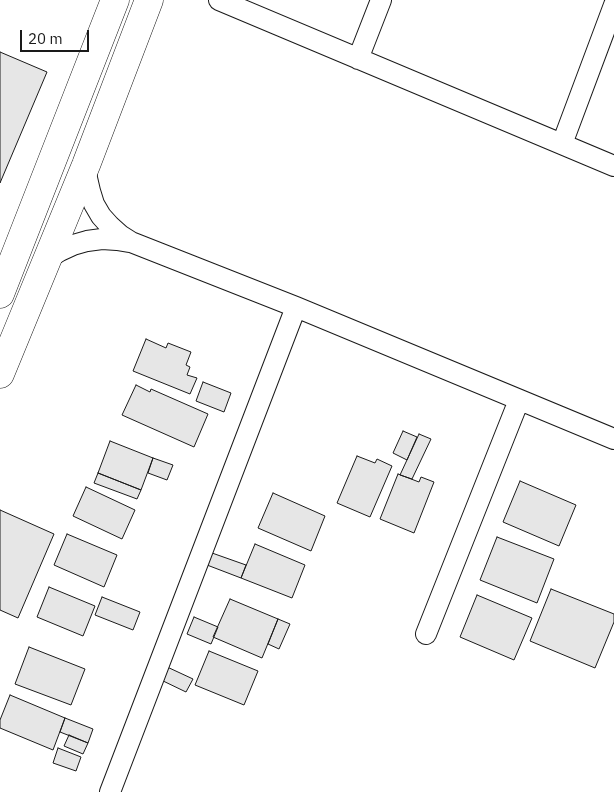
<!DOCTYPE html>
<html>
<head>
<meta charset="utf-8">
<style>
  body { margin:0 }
  #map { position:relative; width:614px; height:792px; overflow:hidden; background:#fff; font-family:"IBM Plex Sans",sans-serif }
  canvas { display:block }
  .scale { position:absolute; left:20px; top:30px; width:69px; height:22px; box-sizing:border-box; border:2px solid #1a1a1a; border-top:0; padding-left:6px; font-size:15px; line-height:18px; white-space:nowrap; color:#1a1a1a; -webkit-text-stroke:4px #fff; paint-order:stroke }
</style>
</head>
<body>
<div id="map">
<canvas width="614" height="792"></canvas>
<div class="scale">20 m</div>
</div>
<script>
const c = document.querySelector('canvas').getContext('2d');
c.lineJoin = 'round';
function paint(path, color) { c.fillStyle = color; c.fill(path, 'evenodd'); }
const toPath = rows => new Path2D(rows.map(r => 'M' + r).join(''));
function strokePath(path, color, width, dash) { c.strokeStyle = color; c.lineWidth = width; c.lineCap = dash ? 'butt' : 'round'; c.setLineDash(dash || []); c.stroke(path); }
const building = toPath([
  [0,52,47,72,0,183,0,52],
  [146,339,166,348,168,343,191,352,186,365,190,367,187,375,197,378,190,394,133,371,146,339],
  [203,382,231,393,224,412,196,401,203,382],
  [136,385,150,392,151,389,208,414,194,447,122,415,136,385],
  [403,431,417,437,407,460,393,453,403,431],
  [419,434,431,439,412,479,400,475,419,434],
  [110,441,153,458,141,490,98,473,110,441],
  [357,456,375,463,377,459,392,466,370,517,337,503,357,456],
  [153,458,173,465,167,480,148,473,153,458],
  [98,473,141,490,137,499,94,483,98,473],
  [398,474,419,482,421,477,434,482,414,533,380,519,398,474],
  [520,481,576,505,559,546,503,522,520,481],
  [86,487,135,510,122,539,73,516,86,487],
  [273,493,325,516,311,551,258,528,273,493],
  [0,510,54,534,18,618,0,610,0,510],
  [67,534,117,555,104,587,54,565,67,534],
  [497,537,554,559,537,603,480,580,497,537],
  [255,544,305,565,292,598,241,578,255,544],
  [212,553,246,565,241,578,207,565,212,553],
  [49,587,95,606,83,636,37,617,49,587],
  [551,589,614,614,614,622,595,668,530,641,551,589],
  [477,595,532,618,514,660,460,637,477,595],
  [102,597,140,612,133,630,95,615,102,597],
  [230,599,278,619,262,658,213,637,230,599],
  [194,617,218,627,211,644,187,634,194,617],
  [278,619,290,624,279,649,268,644,278,619],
  [29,647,85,669,71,705,15,684,29,647],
  [209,651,258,671,244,705,195,685,209,651],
  [165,666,193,679,186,692,159,679,165,666],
  [10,695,65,718,53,750,0,728,0,720,10,695],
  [65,718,93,729,88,743,60,732,65,718],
  [69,735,88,743,83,754,64,746,69,735],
  [58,748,81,757,76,771,53,763,58,748]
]);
paint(building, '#e6e6e6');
strokePath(building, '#1a1a1a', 1);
const street = toPath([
  [219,0,614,166],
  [358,59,381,0],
  [562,144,614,5],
  [86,165,87,178,90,191,94,204,101,216,110,226,120,235,131,242,296,307,614,439],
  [47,259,60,251,73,245,87,241,102,239,117,240,129,242],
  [426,634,519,400],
  [110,792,296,307]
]);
const secondary = toPath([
  [0,294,115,0],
  [0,374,86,165,149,0]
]);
strokePath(street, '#1a1a1a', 22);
strokePath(secondary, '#1a1a1a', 29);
strokePath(street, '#fff', 20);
strokePath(secondary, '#fff', 28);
</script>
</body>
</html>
